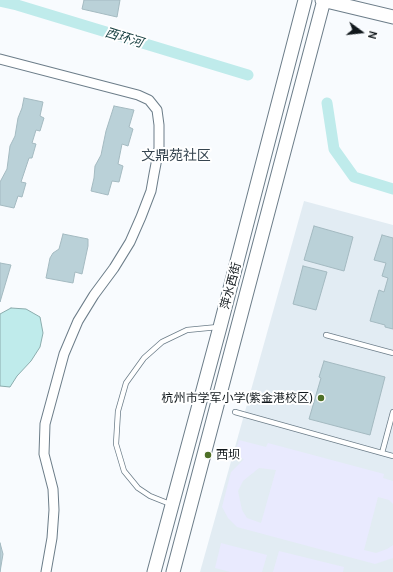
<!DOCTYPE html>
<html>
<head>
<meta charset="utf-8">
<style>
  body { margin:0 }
  #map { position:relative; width:393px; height:572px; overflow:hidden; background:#f8fbfe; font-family:Cabin,sans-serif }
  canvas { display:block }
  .north { position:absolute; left:341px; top:12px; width:40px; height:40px; -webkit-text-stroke:3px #fff; paint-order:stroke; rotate:105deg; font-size:11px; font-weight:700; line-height:16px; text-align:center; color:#11181c }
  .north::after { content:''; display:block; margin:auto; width:14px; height:18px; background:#11181c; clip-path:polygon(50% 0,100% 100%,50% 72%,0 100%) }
</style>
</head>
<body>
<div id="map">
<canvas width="393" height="572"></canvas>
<div class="north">N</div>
</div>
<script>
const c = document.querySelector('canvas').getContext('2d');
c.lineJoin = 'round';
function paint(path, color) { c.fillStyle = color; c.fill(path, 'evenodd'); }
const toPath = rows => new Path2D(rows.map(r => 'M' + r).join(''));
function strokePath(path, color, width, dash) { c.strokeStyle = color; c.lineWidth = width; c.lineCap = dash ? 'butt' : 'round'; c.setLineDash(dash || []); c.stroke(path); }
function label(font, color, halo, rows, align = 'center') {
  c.font = font + ' Cabin,"Noto Sans SC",sans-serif'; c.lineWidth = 4; c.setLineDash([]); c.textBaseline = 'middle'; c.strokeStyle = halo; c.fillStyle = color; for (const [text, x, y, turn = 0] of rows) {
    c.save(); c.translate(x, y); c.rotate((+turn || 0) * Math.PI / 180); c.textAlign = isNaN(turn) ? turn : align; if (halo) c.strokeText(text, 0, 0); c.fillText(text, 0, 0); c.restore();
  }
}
paint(toPath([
  [304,201,393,225,393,572,200,572]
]), '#e2ecf3');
paint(toPath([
  [239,440,266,447,268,443,384,474,383,478,393,481,393,504,389,500,378,497,364,550,376,553,387,549,393,545,393,558,375,564,237,527,228,518,222,507,231,472,244,459,234,456],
  [259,468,276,470,261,523,247,518,242,510,238,491,243,481],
  [221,543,267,555,262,572,230,572,215,568],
  [279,551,344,567,343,572,273,572]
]), '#e9eafe');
const water = toPath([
  [11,308,26,309,40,317,43,333,40,347,31,361,17,376,10,387,0,386,0,314,11,308]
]);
paint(water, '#bfebeb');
strokePath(water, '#8bacad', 1);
strokePath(toPath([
  [0,1,17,5,248,75],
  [327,103,334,149,354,177,393,189]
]), '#bfebeb', 11);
const building = toPath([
  [84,0,120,0,117,17,82,9,84,0],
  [24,98,43,102,40,116,44,118,40,131,36,130,32,143,36,144,32,158,29,158,21,182,26,183,22,197,18,196,14,208,0,205,0,182,7,169,10,146,15,136,18,118,22,108,24,98],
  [114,106,134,110,129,127,133,129,128,146,122,144,118,164,123,166,119,182,112,181,108,195,91,191,94,178,95,166,101,155,106,131,114,106],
  [314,226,353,237,344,271,304,260,314,226],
  [63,234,88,239,88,246,82,274,75,272,73,283,46,278,50,258,53,253,59,249,63,234],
  [382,235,393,238,393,329,385,327,385,325,370,321,379,290,384,292,388,278,382,276,386,263,374,260,382,235],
  [0,263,11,265,0,302,0,263],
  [303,266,327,272,316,310,293,304,303,266],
  [324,361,385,377,370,435,309,419,321,378,319,377,324,361],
  [0,543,3,554,0,572,0,543]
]);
paint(building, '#bad1d8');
strokePath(building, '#a4bac1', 1);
const service = toPath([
  [326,335,393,353],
  [235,412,393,456],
  [382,453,393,412],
  [170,504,150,496,138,488,124,471,116,444,118,411,126,383,144,358,162,342,187,330,218,327]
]);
const minor = toPath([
  [0,59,138,95,149,100,157,110,159,125,159,148,154,174,151,191,141,217,130,242,114,268,94,295,78,321,64,354,45,424,44,454,53,489,54,510,52,538,46,572]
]);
const secondary = toPath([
  [322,0,393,17],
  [154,572,220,327,305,0],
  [173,572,324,0]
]);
strokePath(service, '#6c7d89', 6);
strokePath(minor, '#6c7d89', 11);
strokePath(secondary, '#6c7d89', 15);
strokePath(service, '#fff', 4.5);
strokePath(minor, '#fff', 9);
strokePath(secondary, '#fff', 13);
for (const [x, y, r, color] of [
  [321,398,4,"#4e7027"],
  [208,455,4,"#4e7027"]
]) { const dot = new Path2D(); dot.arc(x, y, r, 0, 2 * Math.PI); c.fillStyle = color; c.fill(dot); strokePath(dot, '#fff', 1.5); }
label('12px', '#11181c', '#fff', [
  ["萍水西街",231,286,-75]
]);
label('12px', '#11181c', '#fff', [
  ["杭州市学军小学(紫金港校区)",313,398],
  ["西坝",216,455,"left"]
], 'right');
label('italic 13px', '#133c3d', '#fff', [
  ["西环河",124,38,17]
]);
label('14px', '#35444f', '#fff', [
  ["文鼎苑社区",176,156]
]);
</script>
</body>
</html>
